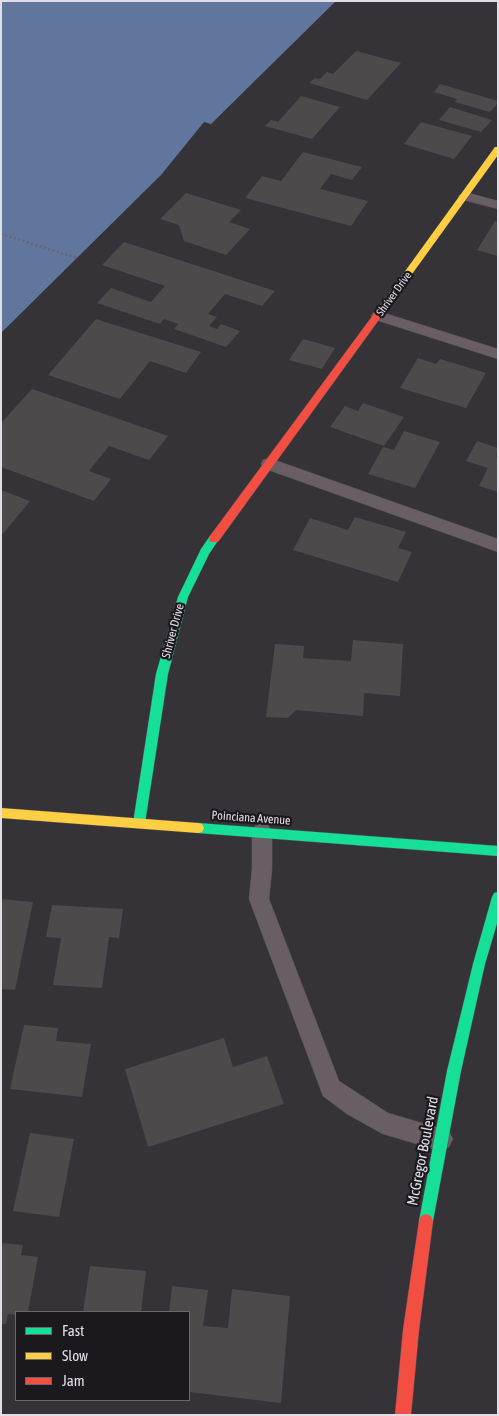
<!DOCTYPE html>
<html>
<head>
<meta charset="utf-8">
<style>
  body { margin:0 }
  #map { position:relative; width:499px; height:1416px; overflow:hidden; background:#353238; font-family:"Asap Condensed",sans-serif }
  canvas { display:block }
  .frame { position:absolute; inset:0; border:2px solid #e2dee6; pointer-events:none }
  .legend { position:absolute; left:15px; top:1311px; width:175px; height:90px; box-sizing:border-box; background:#1b181e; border:1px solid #6b676e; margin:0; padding:6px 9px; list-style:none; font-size:15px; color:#e2dee6 }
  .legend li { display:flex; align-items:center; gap:10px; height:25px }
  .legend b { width:25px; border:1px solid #6b676e }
</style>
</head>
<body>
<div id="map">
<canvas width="499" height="1416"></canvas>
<div class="frame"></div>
<ul class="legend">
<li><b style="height:6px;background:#16e098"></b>Fast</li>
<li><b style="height:6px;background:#ffcf43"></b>Slow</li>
<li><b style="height:6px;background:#f24e42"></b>Jam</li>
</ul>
</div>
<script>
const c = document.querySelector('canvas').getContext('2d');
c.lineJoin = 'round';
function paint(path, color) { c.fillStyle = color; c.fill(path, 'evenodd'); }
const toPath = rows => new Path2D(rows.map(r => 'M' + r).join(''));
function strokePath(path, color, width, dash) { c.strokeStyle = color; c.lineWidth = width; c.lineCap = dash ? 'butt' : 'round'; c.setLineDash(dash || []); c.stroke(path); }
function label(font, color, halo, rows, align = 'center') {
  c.font = font + ' "Asap Condensed",sans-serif'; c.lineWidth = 4.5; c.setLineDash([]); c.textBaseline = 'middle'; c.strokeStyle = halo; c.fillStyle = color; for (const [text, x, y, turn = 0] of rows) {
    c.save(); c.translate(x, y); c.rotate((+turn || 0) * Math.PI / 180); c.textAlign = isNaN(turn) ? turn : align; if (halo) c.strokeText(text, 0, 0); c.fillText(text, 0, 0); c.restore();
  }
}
paint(toPath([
  [1,1,336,1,211,124,204,122,161,175,1,333]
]), '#60769c');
paint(toPath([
  [356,51,401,63,367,100,309,83,315,78,320,79,327,72,333,74],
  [440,84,498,101,498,103,490,112,455,102,457,99,434,92],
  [301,96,340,107,312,139,265,126,271,120,278,122],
  [450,107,492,120,481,132,439,120],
  [421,122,472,136,454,159,404,144],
  [303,152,362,167,352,180,331,174,320,189,368,201,351,226,245,198,262,176,281,181],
  [186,193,241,210,229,222,250,229,226,255,184,241,179,225,160,219],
  [495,221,498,222,498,256,477,250],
  [124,242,275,291,262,306,225,294,208,314,217,317,209,326,217,329,221,324,240,331,226,347,174,329,178,324,164,319,160,324,97,303,111,288,151,302,165,286,102,265],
  [96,319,201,352,186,373,150,361,120,399,48,375],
  [303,339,335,348,322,369,289,360],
  [418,358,436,364,440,359,486,373,466,408,400,388],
  [32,389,168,436,149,460,109,446,89,471,111,479,94,501,1,467,1,423],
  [363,403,404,417,384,446,330,427,345,406,358,411],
  [404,431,440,442,415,488,368,474,383,447,394,450],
  [477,441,498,448,496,457,498,457,498,492,479,486,488,468,466,461],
  [1,490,30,501,1,536],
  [355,517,406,532,398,548,412,552,398,582,293,550,310,518,348,530],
  [353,640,403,644,400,696,364,693,363,716,296,710,288,718,266,717,275,644,304,646,303,658,351,661],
  [1,899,33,902,15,990,1,989],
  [52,905,123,909,119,938,109,937,102,988,53,985,61,938,46,937],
  [24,1025,58,1028,56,1041,91,1044,82,1097,10,1089],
  [224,1038,233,1067,267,1056,284,1104,148,1147,125,1069],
  [30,1133,74,1139,59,1217,13,1211],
  [1,1243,23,1245,21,1255,38,1257,28,1312,16,1312,16,1315,8,1314,6,1324,1,1324],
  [90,1266,146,1271,141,1312,83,1312],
  [172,1286,208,1290,203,1326,228,1328,232,1289,290,1296,281,1403,189,1392,189,1312,169,1312]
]), '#4e4a4c');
const lane = toPath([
  [465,192,498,201,498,209,460,199,458,196,465,192],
  [378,311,498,349,498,359,373,319,371,316,373,313,378,311],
  [269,458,498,539,498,552,263,468,261,464,263,460,269,458],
  [262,823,269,826,272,832,272,869,269,899,339,1081,388,1113,449,1131,453,1139,449,1147,441,1151,383,1134,347,1114,323,1096,249,899,252,869,252,832,255,826,262,823]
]);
const fast = toPath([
  [214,535,219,539,209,554,188,597,168,674,145,823,143,827,139,828,135,827,133,823,156,674,178,597,201,549,210,536,214,535],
  [198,823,498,846,498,856,198,833,194,832,192,828,194,824,198,823],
  [498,892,498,920,485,964,461,1071,433,1221,431,1226,426,1228,421,1226,419,1221,447,1071,473,964,492,897,494,893,498,892]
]);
const slow = toPath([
  [495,147,498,147,498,155,399,292,393,292,393,288,495,147],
  [1,808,198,823,202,824,204,828,202,832,198,833,1,818,1,808]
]);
const jam = toPath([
  [396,287,400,290,399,292,218,542,210,542,209,539,210,536,393,288,396,287],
  [426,1214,431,1216,433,1221,419,1330,411,1415,395,1415,403,1330,419,1221,421,1216,426,1214]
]);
strokePath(lane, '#514e53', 1);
strokePath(fast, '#514e53', 1);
strokePath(slow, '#514e53', 1);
strokePath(jam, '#514e53', 1);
strokePath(toPath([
  [1,234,77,258]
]), '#6e666c', 2.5, [2, 2.5]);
paint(lane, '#6a5e65');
paint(fast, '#16e098');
paint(slow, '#ffcf43');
paint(jam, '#f24e42');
label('11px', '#e2dee6', '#1b181e', [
  ["Shriver Drive",394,294,-54]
]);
label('12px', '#e2dee6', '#1b181e', [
  ["Shriver Drive",173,631,-75],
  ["Poinciana Avenue",251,818,4]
]);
label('15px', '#e2dee6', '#1b181e', [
  ["McGregor Boulevard",423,1151,-79]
]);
</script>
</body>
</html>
